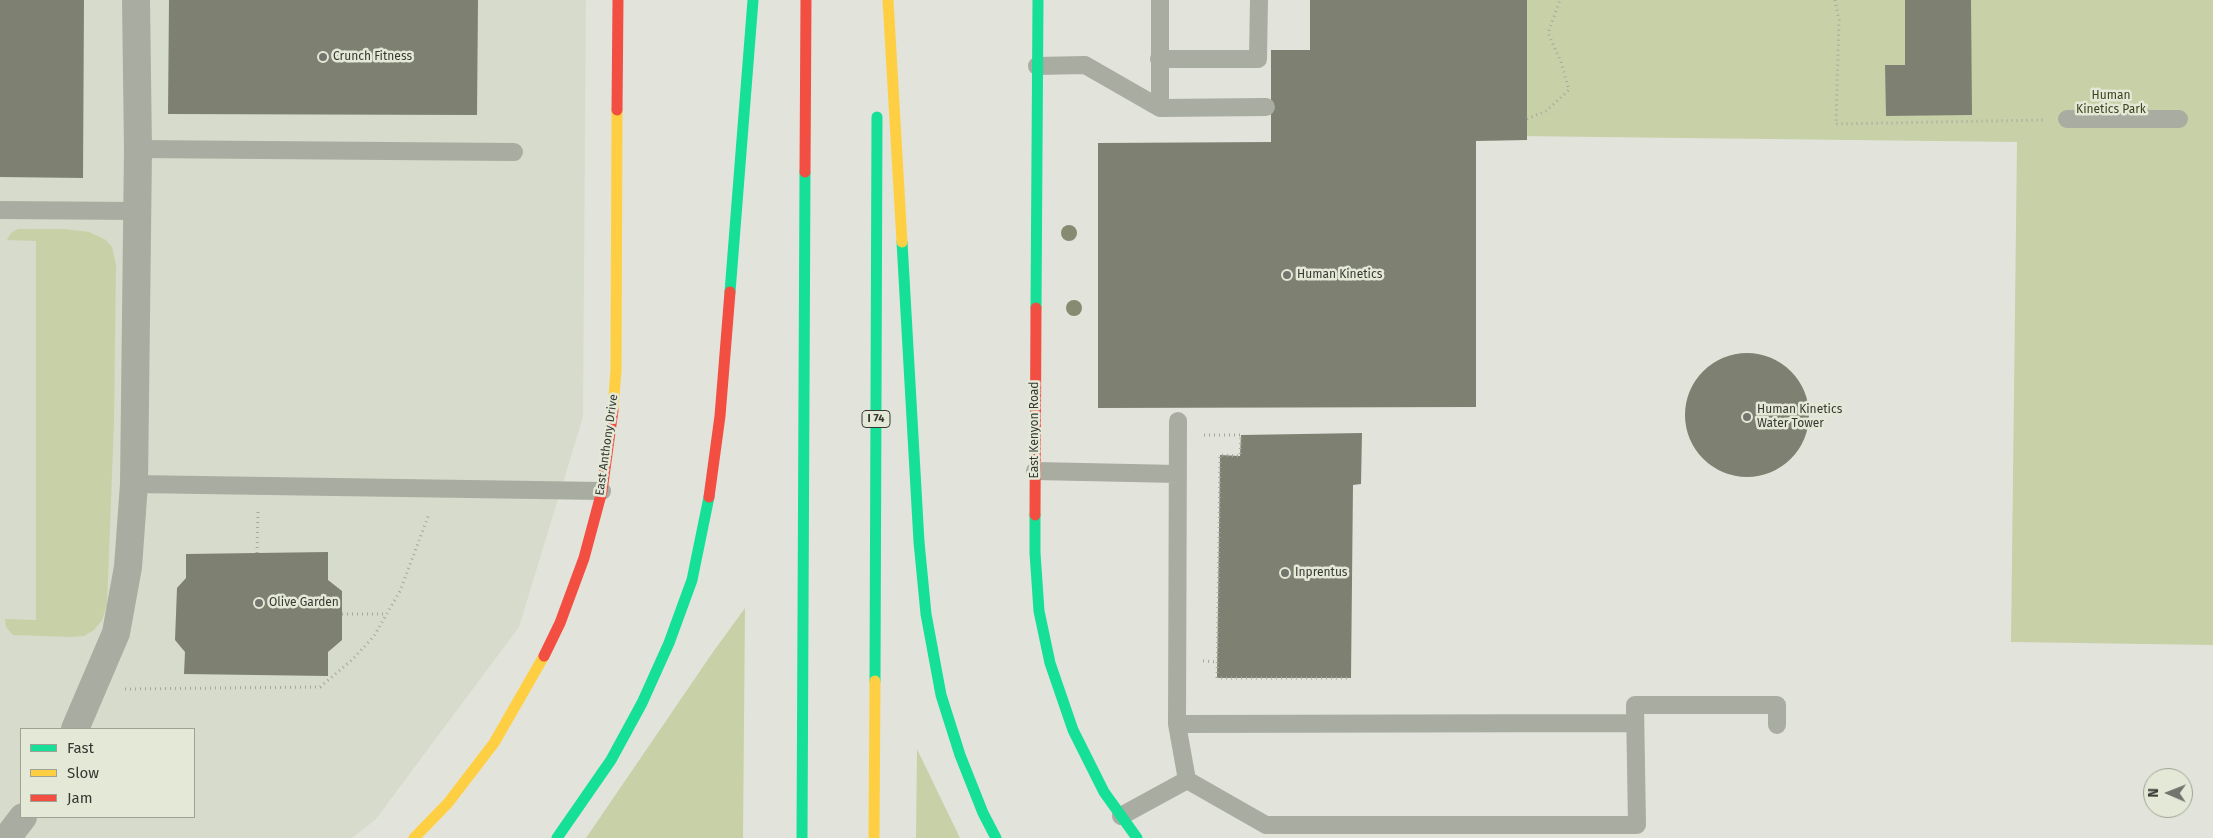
<!DOCTYPE html>
<html>
<head>
<meta charset="utf-8">
<style>
  body { margin:0 }
  #map { position:relative; width:2213px; height:838px; overflow:hidden; background:#e2e4db; font-family:"Fira Sans",sans-serif }
  canvas { display:block }
  .legend { position:absolute; left:20px; top:728px; width:175px; height:90px; box-sizing:border-box; background:#e4e8d7; border:1px solid #9fa295; margin:0; padding:6px 9px; list-style:none; font-size:15px; color:#373832 }
  .legend li { display:flex; align-items:center; gap:10px; height:25px }
  .legend b { width:25px; border:1px solid #9fa295 }
  .north { position:absolute; left:2143px; top:768px; width:50px; height:50px; box-sizing:border-box; background:#e4e8d7; border:1px solid #9fa295; border-radius:50%; rotate:271deg; font-size:14px; font-weight:700; line-height:20px; text-align:center; color:#373832 }
  .north::after { content:''; display:block; margin:auto; width:18px; height:22px; background:#73746d; clip-path:polygon(50% 0,100% 100%,50% 72%,0 100%) }
</style>
</head>
<body>
<div id="map">
<canvas width="2213" height="838"></canvas>
<ul class="legend">
<li><b style="height:6px;background:#16e098"></b>Fast</li>
<li><b style="height:6px;background:#ffcf43"></b>Slow</li>
<li><b style="height:6px;background:#f24e42"></b>Jam</li>
</ul>
<div class="north">N</div>
</div>
<script>
const c = document.querySelector('canvas').getContext('2d');
c.lineJoin = 'round';
function paint(path, color) { c.fillStyle = color; c.fill(path, 'evenodd'); }
const toPath = rows => new Path2D(rows.map(r => 'M' + r).join(''));
function strokePath(path, color, width, dash) { c.strokeStyle = color; c.lineWidth = width; c.lineCap = dash ? 'butt' : 'round'; c.setLineDash(dash || []); c.stroke(path); }
function label(font, color, halo, rows, align = 'center') {
  c.font = font + ' "Fira Sans",sans-serif'; c.lineWidth = 5; c.setLineDash([]); c.textBaseline = 'middle'; c.strokeStyle = halo; c.fillStyle = color; for (const [text, x, y, turn = 0] of rows) {
    c.save(); c.translate(x, y); c.rotate((+turn || 0) * Math.PI / 180); c.textAlign = isNaN(turn) ? turn : align; if (halo) c.strokeText(text, 0, 0); c.fillText(text, 0, 0); c.restore();
  }
}
paint(toPath([
  [0,0,586,0,583,417,519,627,376,819,352,838,0,838],
  [21,729,194,729,194,817,21,817]
]), '#d7dbcb');
paint(toPath([
  [1518,0,2213,0,2213,645,2011,642,2017,142,1517,136],
  [18,229,65,229,89,232,106,240,112,247,116,265,114,422,107,605,102,620,94,630,84,636,70,637,13,635,6,627,5,619,36,620,36,241,7,240,11,233],
  [745,608,743,838,586,838,713,652],
  [917,749,960,838,916,838]
]), '#c8d0a8');
paint(toPath([
  [0,0,84,0,83,178,0,177],
  [169,0,478,0,477,115,168,114],
  [1310,0,1527,0,1527,140,1476,141,1476,407,1098,408,1098,143,1271,142,1271,50,1310,50],
  [1905,0,1971,0,1972,115,1886,116,1885,65,1905,65],
  '1685 415a62 62 0 1 1 124 0a62 62 0 1 1-124 0Z',
  [1362,433,1361,484,1353,485,1351,678,1217,678,1220,455,1240,456,1241,435],
  [328,552,328,580,342,591,342,640,328,652,328,676,184,674,185,652,175,640,177,588,186,578,186,554]
]), '#7e8072');
strokePath(toPath([
  [1835,0,1839,20,1836,124,2043,120],
  [1527,119,1546,111,1569,90,1561,62,1548,33,1560,0],
  [1204,435,1241,435,1240,456,1220,455,1217,678,1351,678],
  [257,553,258,511],
  [342,614,385,614],
  [1203,661,1218,662],
  [125,689,320,687,353,659,374,636,400,591,429,514]
]), '#a5a89e', 3, [1, 4]);
strokePath(toPath([
  [1159,59,1258,59,1259,0],
  [1037,66,1085,65,1160,108,1266,107],
  [1160,108,1160,0],
  [2067,119,2179,119],
  [138,149,514,152],
  [0,210,137,211],
  [1178,421,1177,724,1187,780],
  [1035,471,1178,474],
  [134,484,602,491],
  [1177,724,1635,723],
  [1121,816,1187,780,1266,825,1637,825,1635,705,1777,705,1777,725]
]), '#a9aca0', 18);
strokePath(toPath([
  [75,729,116,633,128,567,134,484,138,149,136,0],
  [7,838,23,817]
]), '#a9aca0', 28);
strokePath(toPath([
  [902,242,919,542,926,614,941,695,960,755,983,813,996,838],
  [730,292,753,0],
  [1036,308,1038,0],
  [1035,515,1035,553,1039,611,1050,663,1073,730,1104,792,1137,838],
  [875,681,877,117],
  [557,838,611,760,642,703,669,643,692,580,709,497],
  [802,838,805,172]
]), '#16e098', 11);
strokePath(toPath([
  [888,0,902,242],
  [613,410,616,370,617,110],
  [414,838,448,803,494,743,544,656],
  [874,838,875,681]
]), '#ffcf43', 11);
strokePath(toPath([
  [617,110,618,0],
  [805,172,806,0],
  [709,497,720,416,730,292],
  [1035,515,1036,308],
  [544,656,560,623,584,558,602,491,613,410]
]), '#f24e42', 11);
c.fillStyle = '#878b71';
for (const [x, y] of [
  [1069,233],
  [1074,308]
]) { c.beginPath(); c.arc(x, y, 8, 0, 2 * Math.PI); c.fill(); }
for (const [x, y, r, color] of [
  [323,57,5,"#73746d"],
  [1287,275,5,"#73746d"],
  [1747,417,5,"#73746d"],
  [1285,573,5,"#73746d"],
  [259,603,5,"#73746d"]
]) { const dot = new Path2D(); dot.arc(x, y, r, 0, 2 * Math.PI); c.fillStyle = color; c.fill(dot); strokePath(dot, '#e4e8d7', 2); }
for (const [x, y, w] of [
  [876,419,28]
]) { const box = new Path2D(); box.roundRect(x - w / 2, y - 8.5, w, 17, 4); c.fillStyle = '#e4e8d7'; c.fill(box); strokePath(box, '#373832', 1); }
label('bold 11px', '#373832', null, [
  ["I 74",876,419]
]);
label('12px', '#373832', '#e4e8d7', [
  ["Crunch Fitness",333,57],
  ["Human Kinetics",1297,275],
  ["Human Kinetics",1757,410],
  ["Water Tower",1757,424],
  ["Inprentus",1295,573],
  ["Olive Garden",269,603]
], 'left');
label('12px', '#3c431b', '#e4e8d7', [
  ["Human",2111,96],
  ["Kinetics Park",2111,110]
]);
label('12px', '#373832', '#e4e8d7', [
  ["East Kenyon Road",1035,430,-90],
  ["East Anthony Drive",607,445,-82]
]);
</script>
</body>
</html>
